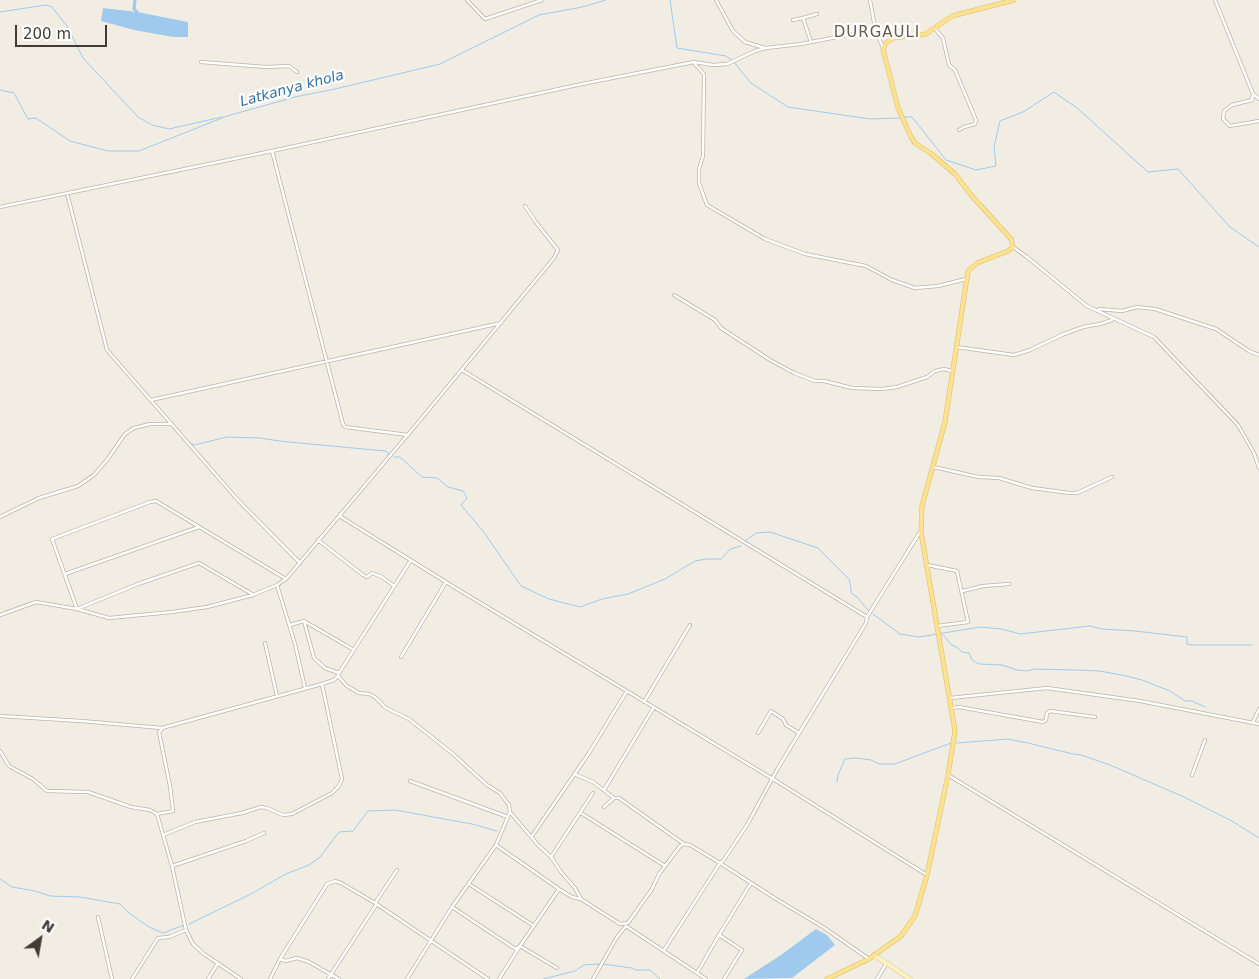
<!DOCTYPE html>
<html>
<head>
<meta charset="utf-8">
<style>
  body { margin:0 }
  #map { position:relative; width:1259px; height:979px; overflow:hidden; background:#f1ede2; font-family:"DejaVu Sans",sans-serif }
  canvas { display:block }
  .north { position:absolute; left:15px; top:914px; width:50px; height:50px; -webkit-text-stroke:4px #fff; paint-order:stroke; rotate:32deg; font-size:14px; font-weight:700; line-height:20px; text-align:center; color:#423d33 }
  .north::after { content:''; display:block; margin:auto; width:18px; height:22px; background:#423d33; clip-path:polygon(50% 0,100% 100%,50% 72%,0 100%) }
  .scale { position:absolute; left:15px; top:25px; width:92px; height:22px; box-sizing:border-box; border:2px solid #423d33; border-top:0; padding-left:6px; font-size:15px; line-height:18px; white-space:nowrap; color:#423d33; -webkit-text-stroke:4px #fff; paint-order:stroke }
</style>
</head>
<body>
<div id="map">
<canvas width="1259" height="979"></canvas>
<div class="north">N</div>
<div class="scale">200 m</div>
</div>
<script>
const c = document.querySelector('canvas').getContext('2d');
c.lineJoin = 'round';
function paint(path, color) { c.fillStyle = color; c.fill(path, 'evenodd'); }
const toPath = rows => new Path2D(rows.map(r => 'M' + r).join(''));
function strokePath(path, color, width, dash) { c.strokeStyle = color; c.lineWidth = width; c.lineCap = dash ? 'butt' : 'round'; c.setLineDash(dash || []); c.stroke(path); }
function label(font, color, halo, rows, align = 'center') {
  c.font = font + ' "DejaVu Sans",sans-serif'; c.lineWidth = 4.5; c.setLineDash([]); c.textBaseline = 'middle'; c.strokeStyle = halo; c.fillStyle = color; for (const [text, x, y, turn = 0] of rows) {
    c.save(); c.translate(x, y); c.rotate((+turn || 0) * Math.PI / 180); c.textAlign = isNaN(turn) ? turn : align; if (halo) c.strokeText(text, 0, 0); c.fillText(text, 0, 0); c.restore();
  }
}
paint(toPath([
  [103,8,137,12,188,22,188,37,173,37,134,30,101,21],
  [816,929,827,935,835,945,792,978,744,979,781,955]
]), '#9fcaed');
strokePath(toPath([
  [670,0,677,48,726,56,733,61,751,83,788,107,870,119,900,118],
  [0,12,46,5,52,7,67,26,83,58,138,117,152,125,169,129,222,117],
  [0,90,14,93,28,119,36,118,70,141,108,151,139,151,227,116,295,97,335,89,440,64,539,15,582,7,606,0],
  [904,117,912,117,946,160,976,170,996,166,994,147,1000,121,1023,112,1054,92,1077,108,1148,172,1178,169,1230,227,1259,247],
  [190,443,194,445,227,437,260,438,279,441,374,450,386,451,389,454],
  [394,457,400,457,422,477,437,478,448,487,463,491,467,498,461,505,483,531,521,586,549,599,580,607,602,599,628,594,665,579,695,561,706,559,721,559,730,549,741,546],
  [745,541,756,533,770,532,818,548,849,579,851,588,851,593,857,597,869,611],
  [873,614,900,634,919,637,980,627,1002,629,1020,634,1090,626,1102,629,1135,631,1187,637,1187,644,1191,645,1252,645],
  [941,633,952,645,958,648,962,652,969,653,972,660,979,664,1002,665,1017,670,1027,671,1034,669,1075,670,1099,671,1122,675,1142,680,1170,691,1185,701,1192,701,1205,707],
  [957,743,1008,739,1028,743,1073,754,1081,755,1110,765,1184,797,1230,820,1259,838],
  [837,782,838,775,845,759,856,758,871,760,879,764,895,764,951,743],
  [0,879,12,887,35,891,50,896,80,897,120,904,129,913,149,927,163,933,184,925],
  [189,924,249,895,286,874,309,865,320,857,339,832,353,831,368,811,395,810,472,824,497,831],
  [603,964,632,968,636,970,650,970,660,979],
  [543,979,575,971,584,965,599,964]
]), '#9fcaed', 1);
strokePath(toPath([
  [135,0,134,9,137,12]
]), '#9fcaed', 3);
const street = toPath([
  [467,0,485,19,542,0],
  [716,0,733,31,745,42,765,48],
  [870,0,875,28,877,33,897,36],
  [1215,0,1253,94,1259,99],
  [793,20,803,18],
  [935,29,943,38,949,65,955,70,976,120,975,124,964,127,959,130],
  [811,42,803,18,817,14],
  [201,62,266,67,289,66,297,72],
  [695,64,704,74,703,156,699,169,699,183,707,205,765,239,805,254,866,266,892,280,915,288,938,286,966,279],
  [1253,94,1252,100,1232,105,1224,111,1223,119,1230,126,1259,121],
  [272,151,343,424,345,427,408,435],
  [67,193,107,350,237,499,300,563],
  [0,207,272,151,582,84,694,62,713,65,727,64,755,51,766,48,801,44,868,31,877,33,883,48],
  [1013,247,1027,257,1087,306,1154,337,1238,425,1254,453,1259,468],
  [674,295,715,320,721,328,770,360,794,373,815,381,824,381,852,388,882,389,897,387,927,377,935,371,944,369,952,371],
  [1097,311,1099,309,1122,311,1137,307,1155,309,1216,329,1249,351,1259,355],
  [956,347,1014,355,1030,350,1064,334,1083,327,1100,324,1112,320],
  [462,370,867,617],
  [151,400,501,323],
  [933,467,979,477,999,478,1032,488,1070,493,1077,493,1112,477],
  [340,514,341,517,454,587,773,779,927,875],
  [0,517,39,498,78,486,94,475,107,460,125,434,134,428,150,424,171,424],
  [318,540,363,575,367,577,372,573,382,577,394,586],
  [927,565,957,571,968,622,937,626],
  [65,574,199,527],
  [277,585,295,644,305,688],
  [963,591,983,586,1009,584],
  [252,594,199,563,138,584,77,609,52,539,150,502,156,501,286,579],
  [0,615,36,602,77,609,109,618,172,612,207,607,253,595,277,585,286,579,421,419,554,258,558,250,535,221,525,206],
  [304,621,314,658,325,668,339,673],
  [290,625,304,621,354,650],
  [265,643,277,696],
  [401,657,446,582],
  [338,676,339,673,411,560],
  [950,698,1047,688,1140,701,1259,724],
  [644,702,690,625],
  [952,708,959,707,1043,722,1046,720,1047,713,1050,711,1095,717],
  [0,716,81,721,162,728,322,684,334,680,338,676,347,686,359,693,369,694,375,697,386,708,409,719,453,754,487,785,500,793,509,805,510,812,496,845,559,889],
  [1253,722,1259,709],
  [758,733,771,711,783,719,786,725,799,733],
  [0,751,9,766,33,779,47,791,88,792,131,807,150,810,157,814,173,811,170,786,159,732,162,729],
  [574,774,593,782,614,798],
  [948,775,1259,964],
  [1192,775,1205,740],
  [410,781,508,817],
  [604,790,654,707],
  [604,807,614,798,619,798,684,844],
  [510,812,538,845,551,857,561,872,575,888,581,899],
  [581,813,665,866],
  [157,814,172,866,186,930,193,944,204,954,241,979],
  [163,835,195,822,242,813,261,807,267,808,283,815,292,814,332,793,339,786,342,779,322,684],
  [532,836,589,753,627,691],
  [551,857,593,793],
  [172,866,246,841,264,833],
  [469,884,534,926],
  [375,903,397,870],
  [452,907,514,948,516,949,520,946,557,968],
  [98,917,112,979],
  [626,926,706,979],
  [664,950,720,863,776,899,823,927,869,959],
  [280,959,327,884,335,881,341,883,375,903,488,979],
  [697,973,719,935],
  [132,979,158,938,169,937,186,930],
  [208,979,218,963],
  [270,979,280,959,285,961,297,958,309,962,339,979],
  [328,979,376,905],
  [407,979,452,907,496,845],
  [499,979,520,946,559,889,572,897,581,899,620,924,628,923,652,889,659,874,680,846,684,844,690,845,720,863,723,861,747,825,778,768,866,623,867,617,920,532],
  [593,979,617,937,626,926],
  [724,979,742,950,719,935,751,883],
  [877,979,886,964]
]);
const secondary = toPath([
  [874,955,910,979]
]);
const primary = toPath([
  [827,979,869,959,901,936,915,916,927,875,948,775,955,731,921,532,922,506,945,422,968,271,977,263,1008,251,1013,247,1011,239,971,195,955,174,933,155,915,143,911,137,898,108,883,49,886,43,893,38,926,34,952,16,1014,0]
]);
strokePath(street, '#bcb5a5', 4);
strokePath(secondary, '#d0c293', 5);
strokePath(primary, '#dfbf62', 5);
strokePath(street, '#fff', 2.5);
strokePath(secondary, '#fdf1c0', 4);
strokePath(primary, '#fbe191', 4);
label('italic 14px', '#3071aa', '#fff', [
  ["Latkanya khola",292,89,-15]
]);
c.letterSpacing = '1px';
label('15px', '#645b4b', '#fff', [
  ["DURGAULI",877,33]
]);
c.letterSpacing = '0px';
</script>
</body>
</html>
